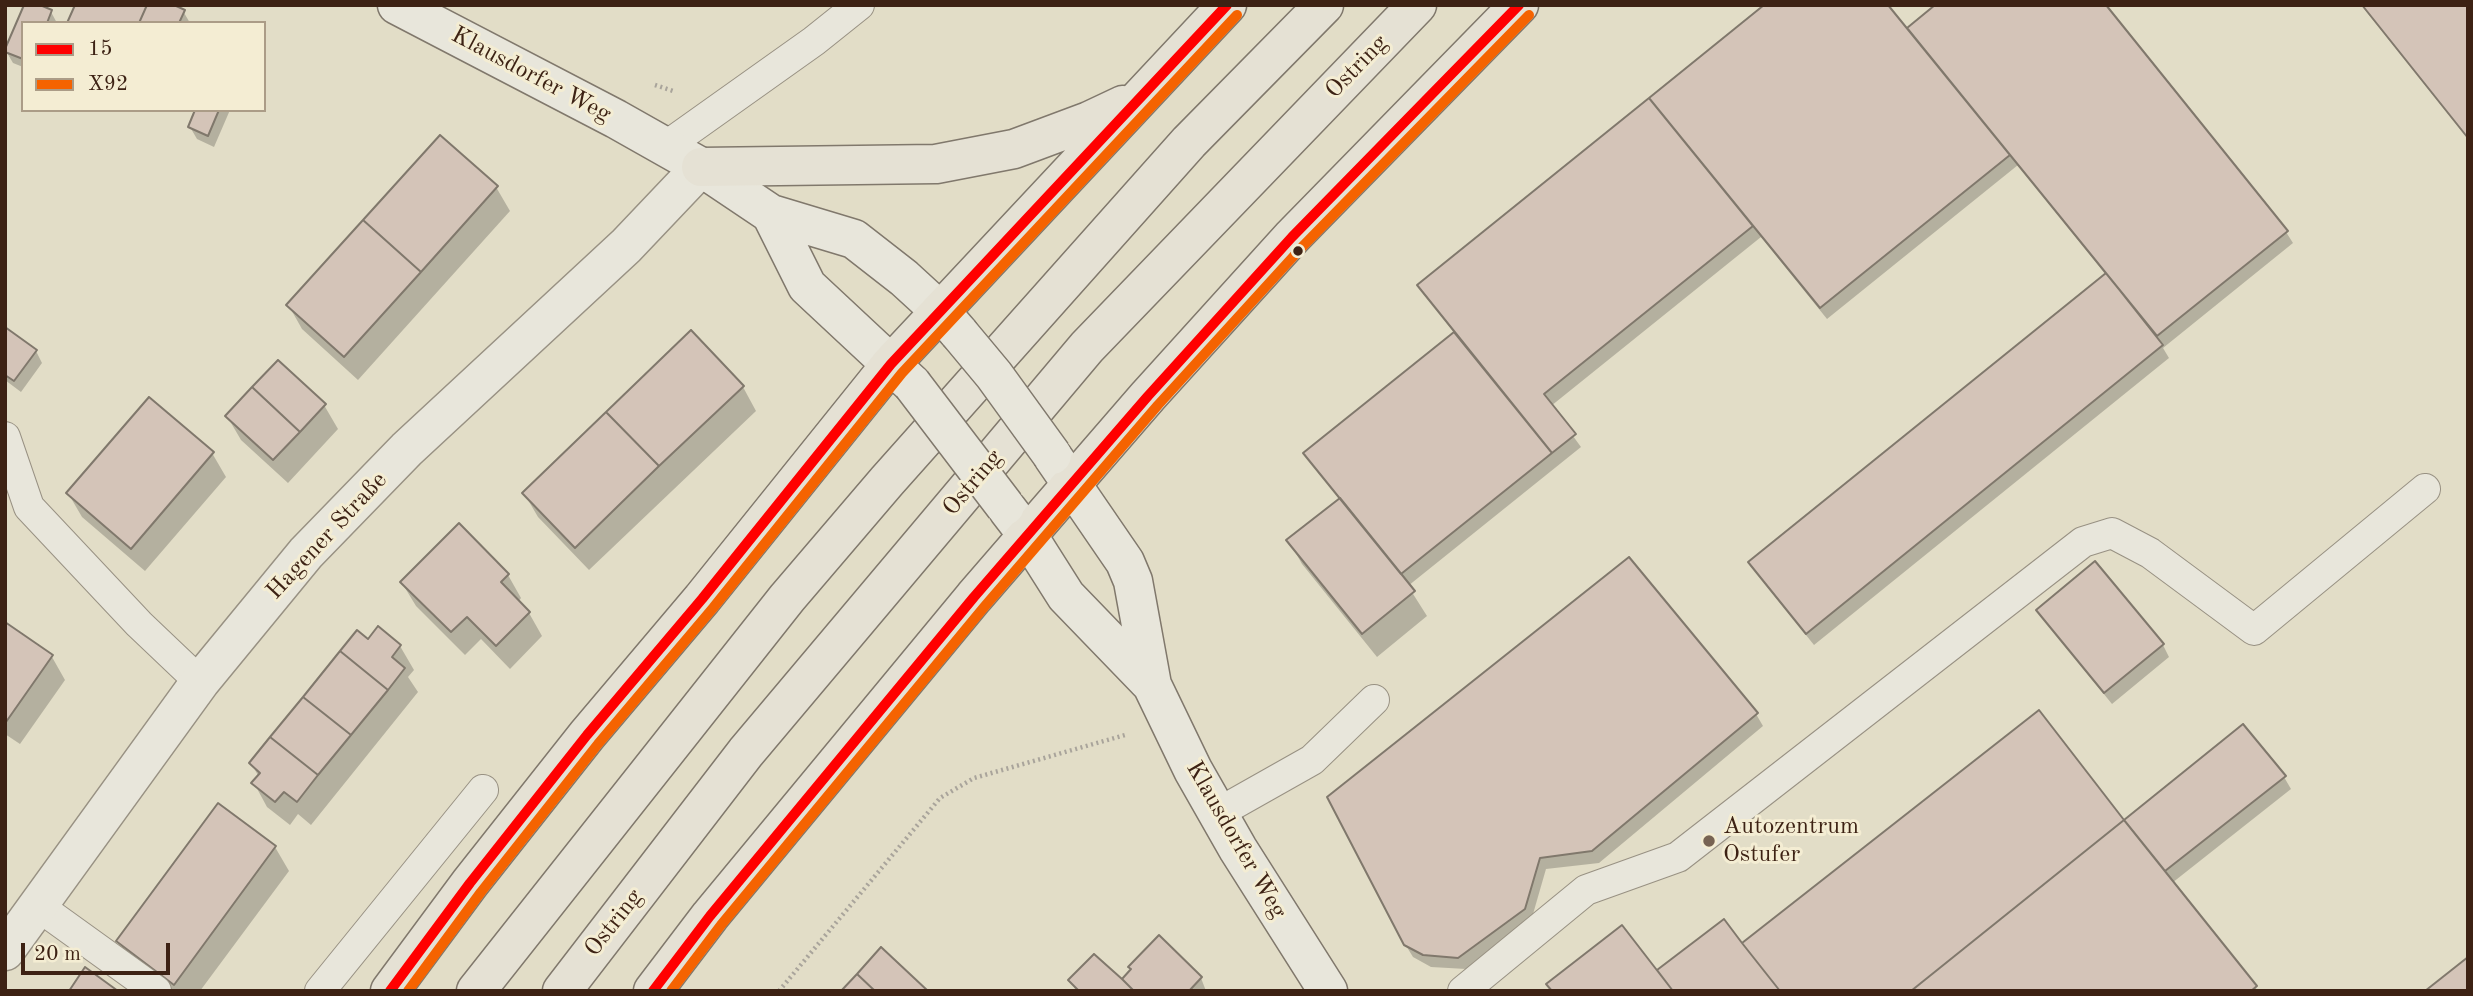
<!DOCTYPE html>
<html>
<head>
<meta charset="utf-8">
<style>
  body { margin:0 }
  #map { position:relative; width:2473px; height:996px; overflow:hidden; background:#e2ddc7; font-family:"Old Standard TT",serif }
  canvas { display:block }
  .frame { position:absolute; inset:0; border:7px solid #3d2214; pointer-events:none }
  .legend { position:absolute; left:21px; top:21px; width:245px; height:91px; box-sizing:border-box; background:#f4edd3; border:2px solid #ab9c87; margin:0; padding:9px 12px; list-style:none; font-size:21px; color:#3d2214 }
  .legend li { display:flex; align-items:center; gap:14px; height:35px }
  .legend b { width:35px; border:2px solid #ab9c87 }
  .scale { position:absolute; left:21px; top:943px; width:149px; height:32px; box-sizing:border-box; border:4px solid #3d2214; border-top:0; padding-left:9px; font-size:21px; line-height:24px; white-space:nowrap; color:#3d2214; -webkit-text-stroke:5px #f4edd3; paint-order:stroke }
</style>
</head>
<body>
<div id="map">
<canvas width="2473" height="996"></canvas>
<div class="frame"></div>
<ul class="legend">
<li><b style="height:9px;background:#f00"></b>15</li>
<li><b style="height:9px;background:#f56301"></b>X92</li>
</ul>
<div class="scale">20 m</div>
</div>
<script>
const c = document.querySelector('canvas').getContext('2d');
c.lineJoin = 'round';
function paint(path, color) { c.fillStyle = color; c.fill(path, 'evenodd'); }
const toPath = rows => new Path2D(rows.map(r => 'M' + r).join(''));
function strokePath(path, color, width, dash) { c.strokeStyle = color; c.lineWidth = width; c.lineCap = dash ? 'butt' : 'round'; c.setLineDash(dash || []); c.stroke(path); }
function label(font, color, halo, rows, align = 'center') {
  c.font = font + ' "Old Standard TT",serif'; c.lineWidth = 6; c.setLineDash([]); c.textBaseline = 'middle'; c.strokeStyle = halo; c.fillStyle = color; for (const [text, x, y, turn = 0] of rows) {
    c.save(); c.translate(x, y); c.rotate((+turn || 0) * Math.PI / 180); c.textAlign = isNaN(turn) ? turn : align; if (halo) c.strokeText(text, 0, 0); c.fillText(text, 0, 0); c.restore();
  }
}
paint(toPath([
  [26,5,51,12,57,23,23,23,23,67,13,63,6,51],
  [1767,5,1906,30,1937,5,2286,232,2293,243,2163,348,2169,358,1814,645,1757,574,1750,562,2106,275,2018,165,1827,319,1761,237,1551,406,1581,447,1408,586,1427,616,1377,657,1302,564,1289,541,1340,500,1306,454,1455,334,1419,286],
  [2361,5,2468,5,2468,139],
  [183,11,190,23,69,23],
  [197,110,230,110,214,147,197,139,190,127],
  [496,187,510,211,358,380,302,329,289,306],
  [5,329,36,351,42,363,21,392,5,380],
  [743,387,756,411,589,570,538,517,524,493],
  [324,405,338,429,288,483,241,440,227,416],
  [212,453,226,477,145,571,82,517,68,493],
  [508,575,521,598,518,602,529,613,542,636,510,669,481,639,465,655,416,606,402,583],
  [2038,610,2163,645,2169,657,2112,704,2045,622],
  [5,624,52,657,65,680,20,744,5,734],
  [368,642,400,646,414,670,408,677,418,692,311,825,298,814,290,825,267,807,254,783,259,777,251,763],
  [1756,714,1763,726,1599,863,1546,869,1531,921,1466,969,1431,967,1413,957,1405,944],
  [2243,727,2284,777,2291,789,2172,883,2258,991,1553,991,1662,979,1742,945,2123,823],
  [275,847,289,871,200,991,166,991,132,965,118,941],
  [1201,978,1206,991,1076,991,1071,981,1122,981]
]), '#0003');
const building = toPath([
  [24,5,40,5,52,10,47,23,23,23,23,59,5,52,5,49,24,5],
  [75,5,147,5,139,23,67,23,75,5],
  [147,5,174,5,185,10,179,23,139,23,147,5],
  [1764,5,1888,5,2010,155,1820,308,1649,98,1764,5],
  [1935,5,2106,5,2288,231,2157,336,1907,28,1935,5],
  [2362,5,2468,5,2468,138,2362,5],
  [1649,98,1753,226,1544,394,1576,434,1552,453,1417,285,1649,98],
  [195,110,219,110,208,136,188,127,195,110],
  [440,135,498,186,421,272,363,220,440,135],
  [363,220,421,272,344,357,286,305,363,220],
  [2106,273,2163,345,1806,634,1748,562,2106,273],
  [5,327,37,350,14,381,5,375,5,327],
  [691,330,744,386,659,466,606,412,691,330],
  [1454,332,1552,453,1401,574,1303,453,1454,332],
  [278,360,326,404,300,432,252,387,278,360],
  [252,387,300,432,273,460,225,416,252,387],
  [149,397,214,452,131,549,66,493,149,397],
  [606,412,659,466,575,548,522,493,606,412],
  [1340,498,1415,591,1362,634,1286,540,1340,498],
  [459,523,509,574,501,582,530,612,496,646,467,617,451,632,400,582,459,523],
  [1629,557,1758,713,1592,851,1540,858,1525,909,1458,958,1423,955,1404,945,1327,797,1629,557],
  [2095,561,2164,644,2104,693,2036,610,2095,561],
  [5,622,53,655,6,722,5,721,5,622],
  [378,626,401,645,392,657,405,668,388,690,340,651,357,630,368,639,378,626],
  [340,651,388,690,351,735,303,697,340,651],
  [303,697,351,735,318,775,270,737,303,697],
  [2039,710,2124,820,1911,991,1780,991,1742,943,2039,710],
  [2243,724,2286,776,2165,871,2124,820,2243,724],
  [270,737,318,775,297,802,284,792,275,802,251,783,260,773,249,763,270,737],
  [218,803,276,846,174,985,116,941,218,803],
  [2124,820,2257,986,2251,991,1911,991,2124,820],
  [1724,919,1742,943,1780,991,1673,991,1657,970,1724,919],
  [1622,925,1673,991,1552,991,1546,984,1622,925],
  [1159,935,1202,977,1189,991,1134,991,1122,979,1131,969,1128,967,1159,935],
  [881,947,928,991,875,991,857,974,881,947],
  [1094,954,1122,979,1134,991,1079,991,1068,980,1094,954],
  [2468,957,2468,991,2425,991,2468,957],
  [85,967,118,991,69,991,85,967],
  [857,974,875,991,841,991,857,974]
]);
paint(building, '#d4c4b8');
strokePath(building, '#80786c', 2);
const lane = toPath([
  [665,147,814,41,859,5],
  [5,437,29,507,139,624,200,682],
  [1218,813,1312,760,1374,700],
  [38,906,156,991],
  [320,991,483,790],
  [1463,991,1586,890,1678,857,2083,542,2112,533,2150,553,2254,630,2425,489]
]);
const street = toPath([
  [5,951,200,682,306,553,407,449,626,246,701,167]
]);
const secondary = toPath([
  [397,5,616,119,701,167,771,214,854,239,904,278,940,311,959,333],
  [771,214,807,286,912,384],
  [1053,457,1125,562,1133,581,1152,685,1193,770,1238,849,1328,991],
  [1008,510,1028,536,1066,596,1152,685]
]);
const highway = toPath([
  [701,167,936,164,1014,149,1089,121,1123,105],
  [390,991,470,883,587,735,702,599,891,364,1227,5],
  [476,991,787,598,887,481,1189,142,1324,5],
  [562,991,746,752,1087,347,1417,5],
  [653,991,710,916,974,597,1148,396,1292,237,1519,5]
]);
strokePath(lane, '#989183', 32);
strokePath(street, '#989183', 41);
strokePath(secondary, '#80786c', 41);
strokePath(highway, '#80786c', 41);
strokePath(toPath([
  [655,85,673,91],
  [779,991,940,798,974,778,1125,735]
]), '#a9a49b', 4.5, [2, 3.5]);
strokePath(lane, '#e8e6db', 30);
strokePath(street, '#e8e6db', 38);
strokePath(secondary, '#e8e6db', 38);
strokePath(highway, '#e5e1d4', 38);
const secondaryBridge = toPath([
  [959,333,994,375,1052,455],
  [912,384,1005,506]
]);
strokePath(secondaryBridge, '#80786c', 41, []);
strokePath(secondaryBridge, '#e8e6db', 38);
strokePath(toPath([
  [390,991,470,883,587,735,702,599,891,364,1227,5],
  [653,991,710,916,974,597,1148,396,1292,237,1519,5]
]), '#f00', 10);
strokePath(toPath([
  [408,991,481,892,598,744,713,608,902,373,1237,15],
  [671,991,721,925,985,606,1158,405,1302,247,1529,15]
]), '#f56301', 10);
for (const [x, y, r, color] of [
  [1298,251,6,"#3d2214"],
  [1709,841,7,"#776353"]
]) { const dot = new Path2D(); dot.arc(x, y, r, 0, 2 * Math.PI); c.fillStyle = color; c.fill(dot); strokePath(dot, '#f4edd3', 2.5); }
label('24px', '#3d2214', '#f4edd3', [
  ["Ostring",1357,67,-46],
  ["Klausdorfer Weg",531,75,28],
  ["Ostring",973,483,-50],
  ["Hagener Straße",327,536,-47],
  ["Klausdorfer Weg",1236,840,60],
  ["Ostring",614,923,-52]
]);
label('24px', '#3d2214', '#f4edd3', [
  ["Autozentrum",1723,827],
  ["Ostufer",1723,855]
], 'left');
</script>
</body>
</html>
